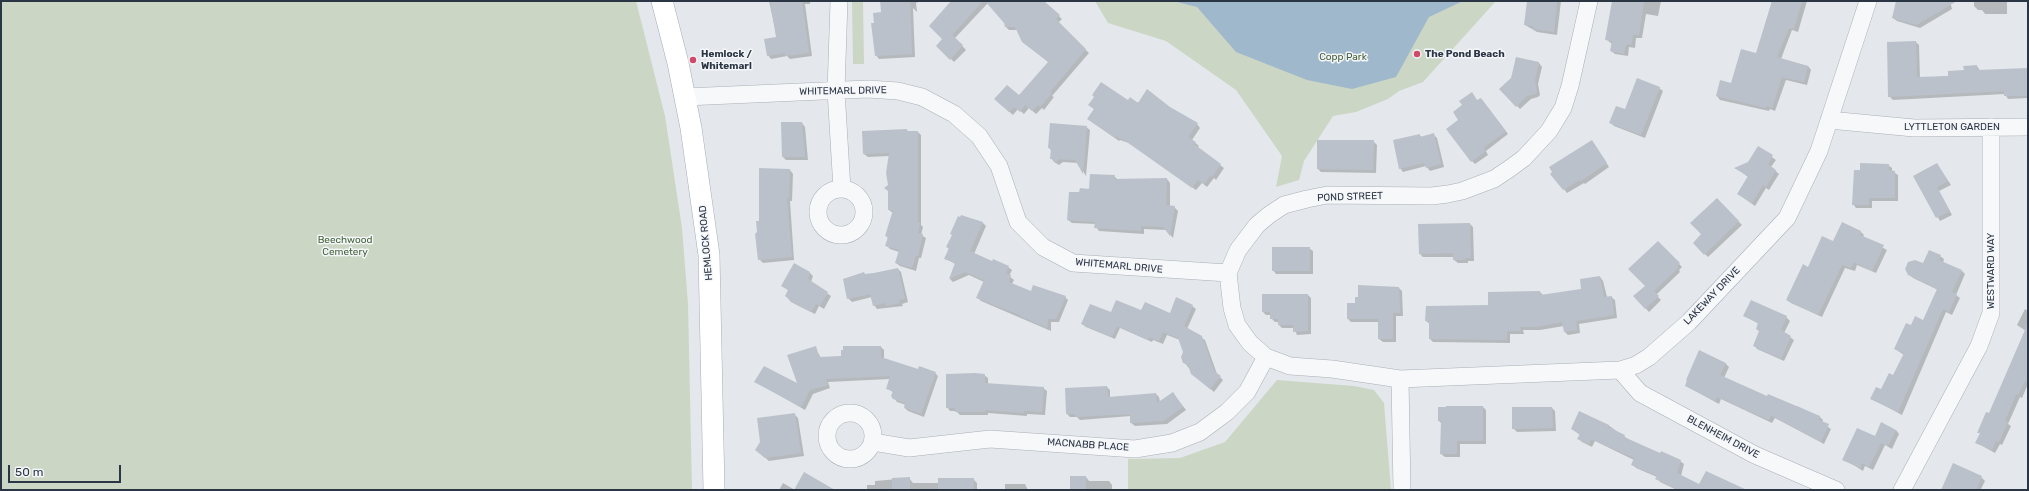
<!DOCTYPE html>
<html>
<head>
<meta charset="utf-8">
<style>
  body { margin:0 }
  #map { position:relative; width:2029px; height:491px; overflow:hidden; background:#e4e8ec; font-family:Rubik,sans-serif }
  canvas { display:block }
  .frame { position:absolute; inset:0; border:2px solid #2b3645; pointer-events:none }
  .scale { position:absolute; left:8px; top:465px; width:113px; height:18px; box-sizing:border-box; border:2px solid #2b3645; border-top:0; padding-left:5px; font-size:12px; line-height:14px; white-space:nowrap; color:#2b3645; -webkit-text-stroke:3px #f4f6f9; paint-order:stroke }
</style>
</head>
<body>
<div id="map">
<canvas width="2029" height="491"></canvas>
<div class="frame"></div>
<div class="scale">50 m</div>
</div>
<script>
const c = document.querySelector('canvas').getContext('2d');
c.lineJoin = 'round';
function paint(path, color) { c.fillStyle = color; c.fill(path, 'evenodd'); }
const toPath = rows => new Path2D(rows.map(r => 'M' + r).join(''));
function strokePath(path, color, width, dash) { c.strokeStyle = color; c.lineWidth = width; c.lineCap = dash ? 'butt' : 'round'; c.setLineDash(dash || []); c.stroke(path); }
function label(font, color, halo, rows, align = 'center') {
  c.font = font + ' Rubik,sans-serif'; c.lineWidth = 3; c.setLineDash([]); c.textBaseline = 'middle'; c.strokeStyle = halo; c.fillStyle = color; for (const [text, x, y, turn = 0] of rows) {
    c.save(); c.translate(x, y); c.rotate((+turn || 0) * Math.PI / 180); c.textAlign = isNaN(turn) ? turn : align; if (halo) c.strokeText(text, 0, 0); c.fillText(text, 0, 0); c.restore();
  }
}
paint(toPath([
  [1,1,636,1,665,116,682,228,688,304,692,490,1,490],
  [852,1,863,1,864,64,853,64],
  [1095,1,1496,1,1423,82,1399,91,1388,99,1356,112,1333,116,1304,161,1299,180,1276,187,1282,156,1236,90,1166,41,1108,23],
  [1277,380,1354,386,1374,390,1384,403,1391,490,1128,490,1128,459,1180,458,1225,442]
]), '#cbd6c5');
paint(toPath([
  [1173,1,1463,1,1429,17,1396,77,1352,89,1307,80,1236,52,1197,7]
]), '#9fb8cc');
paint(toPath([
  [769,1,810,1,810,4,805,4,812,56,790,59,787,56,771,59,768,55,777,38],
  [881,1,921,1,916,3,917,12,913,8,915,57,879,59,876,55,875,23,882,13],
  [953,1,1043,1,1062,19,1058,23,1089,53,1052,96,1054,97,1044,110,1042,108,1036,114,1029,108,1024,114,1018,109,1013,115,999,103,1020,97,1049,63,1018,30,1009,30,1006,27,1005,22,988,3,955,38,966,50,954,62,938,46,943,39],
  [1528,1,1561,1,1557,35,1537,32,1525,25],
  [1620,1,1661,1,1658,16,1646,14,1642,38,1636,38,1635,48,1629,47,1628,56,1615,54,1611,51,1612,44,1607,40],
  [1772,1,1807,1,1798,32,1792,30,1781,59,1808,66,1811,70,1807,85,1786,80,1775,111,1770,109,1769,111,1720,100,1717,96,1732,84,1757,54],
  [1897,1,1950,1,1952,9,1920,28,1897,21,1893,18],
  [1974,1,2007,1,2007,14,1985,14,1982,10,1978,10,1974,6],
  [1916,42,1919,45,1920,78,1949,76,1977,66,1980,71,2028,70,2028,98,2008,99,2005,94,1893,100,1889,96],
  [1516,58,1539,63,1542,67,1538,84,1540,95,1538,97,1531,99,1520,109,1501,89,1512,78],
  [1659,88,1663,91,1645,138,1614,126,1610,122],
  [1481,99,1508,134,1486,151,1488,155,1475,164,1472,161,1460,120,1464,105],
  [1128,101,1169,107,1197,124,1200,128,1192,140,1199,146,1197,148,1224,168,1216,180,1214,178,1207,187,1202,183,1196,190,1129,143,1120,140,1119,141,1088,119,1094,109,1090,105],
  [802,123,805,127,808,160,786,160,783,157],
  [1086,127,1090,130,1086,176,1078,163,1063,162,1059,165,1054,162,1051,158,1051,150,1049,148],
  [907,130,909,132,918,132,921,135,921,225,923,227,921,235,926,238,921,258,919,258,916,271,900,266,896,263,899,252,890,249,886,245,888,238,886,236,893,213,889,210,889,156,868,157,864,154],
  [1419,135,1422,137,1434,135,1437,138,1444,167,1430,171,1426,166,1403,172,1400,168],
  [1373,141,1377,145,1376,173,1321,172,1318,169],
  [1592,141,1609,167,1585,184,1584,183,1567,193,1552,174],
  [1759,148,1776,160,1771,167,1779,174,1769,190,1766,188,1755,206,1738,194,1748,177,1736,168,1749,163],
  [1937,164,1951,185,1939,191,1952,215,1940,221,1914,177],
  [1888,165,1892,168,1892,171,1898,175,1898,201,1872,201,1872,208,1856,208,1853,204,1861,171],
  [790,170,793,174,792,201,790,201,794,260,763,263,759,259,758,232,760,221],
  [1114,176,1118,180,1167,179,1170,183,1170,207,1174,207,1178,211,1173,238,1166,230,1144,229,1144,234,1099,231,1096,227,1096,224,1072,223,1068,220,1080,193],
  [1717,199,1742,225,1708,257,1694,243,1703,234],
  [962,216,983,223,986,226,974,254,993,263,1008,267,1012,270,1009,276,1014,280,1012,284,1031,293,1065,297,1068,300,1059,322,1051,322,1051,331,981,301,978,298,984,282,969,275,953,282,950,279,955,264,945,258,949,249,947,247],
  [1470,224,1473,227,1474,261,1468,261,1468,263,1458,263,1454,260,1454,257,1423,257,1420,254],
  [1861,232,1864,235,1863,237,1887,250,1876,273,1857,265,1855,271,1845,268,1822,317,1791,303,1787,300,1808,268,1833,242],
  [1658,242,1682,267,1679,270,1680,272,1656,295,1661,300,1649,312,1635,297,1646,286],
  [1309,248,1313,251,1313,274,1276,274,1273,270],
  [1940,256,1944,259,1943,263,1962,271,1965,274,1956,295,1960,298,1952,315,1946,312,1902,415,1872,399,1893,377,1904,355,1895,349,1911,326,1924,321,1938,290,1913,278,1909,274],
  [898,269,901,272,908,302,902,304,903,306,877,309,874,305,872,297,852,302,848,298,865,275],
  [810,273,813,276,811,282,831,296,824,309,819,306,815,314,791,302,786,296,789,291,783,286],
  [1600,277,1603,281,1607,297,1611,297,1615,300,1617,318,1579,324,1580,333,1568,335,1565,332,1564,326,1540,330,1523,330,1524,334,1510,334,1510,343,1433,342,1430,339,1430,324,1426,321,1489,306,1489,293,1540,292,1544,296,1583,290],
  [1399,288,1402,291,1403,316,1396,316,1396,342,1383,342,1379,339,1379,322,1351,322,1348,319],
  [1308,295,1311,298,1311,334,1297,335,1294,328,1282,328,1279,325,1279,322,1275,322,1271,318,1271,315,1266,315,1263,312],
  [1192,306,1196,309,1187,329,1205,340,1217,374,1223,380,1214,392,1196,377,1184,362,1184,352,1180,340,1167,335,1163,344,1153,340,1152,342,1120,328,1115,339,1086,327,1082,324,1112,313,1142,312,1170,314],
  [2025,309,2028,311,2028,384,2022,398,2020,397,2008,424,2011,426,2002,445,2000,444,1995,453,1977,443,1981,434,1979,432,1989,414,2026,331,2017,325],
  [1745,316,1786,317,1790,321,1784,333,1794,340,1784,361,1757,349,1754,345,1760,332,1757,329,1759,324],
  [815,347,821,358,842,357,881,347,884,350,884,359,919,371,935,373,938,376,924,417,908,411,905,408,906,405,897,402,894,398,894,393,887,388,890,379,828,382,830,388,813,394,805,410,756,382,799,385],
  [1725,363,1729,367,1724,378,1767,398,1796,408,1797,406,1820,417,1823,420,1822,423,1831,429,1824,444,1775,418,1772,423,1721,399,1719,404,1686,386],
  [984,375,988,378,988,384,1043,388,1047,391,1045,415,1027,414,1027,416,988,413,988,415,960,415,956,411,950,411,947,407],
  [1107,387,1110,390,1110,398,1156,394,1159,397,1160,402,1173,393,1186,410,1167,424,1135,426,1131,423,1131,416,1080,420,1077,417,1070,417,1067,414],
  [1483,407,1486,410,1486,444,1460,444,1460,457,1445,457,1441,454,1442,424,1439,421],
  [1552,408,1555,411,1556,431,1517,432,1513,428],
  [794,414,798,418,804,456,769,461,760,453,761,442],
  [1608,425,1628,439,1660,455,1680,461,1684,464,1681,476,1700,486,1745,490,1683,490,1679,488,1677,490,1660,482,1657,477,1636,468,1632,464,1634,460,1595,441,1592,447,1582,442,1579,439,1580,435,1572,429],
  [1896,430,1899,434,1892,449,1885,445,1873,470,1865,466,1863,471,1844,459,1875,438],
  [1086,477,1089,481,1109,481,1112,485,1112,490,1071,490],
  [1981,477,1985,481,1981,489,1983,490,1942,490],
  [909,478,913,483,939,483,973,479,977,483,977,490,867,490,867,485,875,485,875,481],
  [783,483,795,490,833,490,779,490],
  [1005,484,1025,484,1028,490,1005,490]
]), '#0003');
paint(toPath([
  [770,1,802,1,809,53,785,56,785,53,767,56,764,39,776,37],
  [880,1,910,1,912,54,875,56,871,23,874,23,873,13,881,12],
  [951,1,983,1,952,35,963,45,950,60,936,46,942,39,929,26],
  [985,1,1044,1,1060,15,1056,19,1086,49,1050,92,1052,93,1040,107,1038,105,1032,111,1025,105,1020,112,1014,107,1009,112,994,99,1007,85,1019,95,1048,62,1022,42,1015,27,1005,27,1004,23],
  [1527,1,1557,1,1554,32,1533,29,1533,26,1524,25],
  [1612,1,1644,1,1639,35,1633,35,1631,45,1626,44,1624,54,1610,51,1612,41,1605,40],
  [1772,1,1802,1,1794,29,1789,28,1777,57,1808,66,1804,82,1782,77,1772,108,1766,106,1766,108,1716,96,1720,80,1731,83,1741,49,1756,53],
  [1896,1,1957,1,1916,25,1892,18],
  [1916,41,1917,77,1948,76,1948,71,1964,70,1963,66,1977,65,1977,70,2028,68,2028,96,2004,96,2004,91,1888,97,1887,42],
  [1516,57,1539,62,1535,80,1537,91,1535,94,1527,96,1516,107,1499,89,1511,78],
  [1637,78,1660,87,1641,135,1609,123,1616,106,1625,109],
  [1101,82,1128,100,1130,97,1138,103,1147,89,1170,107,1198,123,1188,137,1196,142,1194,144,1221,164,1212,177,1210,176,1204,184,1198,180,1192,188,1124,140,1116,137,1115,138,1087,119,1094,109,1088,105,1094,97,1092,95],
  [1472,92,1477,100,1481,98,1506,131,1483,148,1486,151,1471,162,1446,129,1458,120,1453,112,1462,105,1459,101],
  [781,122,802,122,805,157,782,157],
  [1050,123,1087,126,1083,174,1075,160,1059,159,1055,163,1053,159,1050,159,1051,148,1048,148],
  [907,129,907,131,918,131,918,222,920,223,918,233,923,234,918,256,916,255,912,268,895,263,899,250,885,246,888,237,885,236,893,210,888,210,888,191,884,188,888,185,886,173,889,153,863,154,862,131],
  [1434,133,1441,164,1426,168,1424,163,1399,169,1393,140,1420,134,1420,137],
  [1317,140,1374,140,1373,170,1317,169],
  [1592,140,1607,163,1581,181,1580,180,1563,190,1550,174,1552,172,1549,167],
  [1758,146,1773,155,1768,164,1776,170,1766,187,1763,185,1752,203,1737,194,1748,176,1734,168,1748,162],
  [1860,163,1889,164,1889,170,1895,171,1895,198,1869,198,1869,205,1852,205,1854,170,1860,170],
  [1937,163,1948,181,1937,187,1950,211,1936,218,1913,176],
  [759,168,790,169,789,198,787,198,792,257,758,260,755,234,757,232,756,221,759,221],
  [1090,174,1115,175,1114,179,1167,178,1166,205,1175,206,1170,236,1163,227,1141,226,1141,231,1094,228,1095,222,1067,220,1069,192,1079,192,1080,188,1089,189],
  [1717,198,1739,221,1704,255,1693,243,1701,234,1690,223],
  [961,215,983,222,970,251,992,261,993,259,1009,266,1006,273,1011,275,1009,282,1031,291,1033,285,1066,296,1056,319,1048,319,1047,328,1020,316,1020,315,976,298,984,280,965,272,949,279,955,263,944,259,949,248,946,247,952,235,950,234,958,216,960,217],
  [1842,222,1861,231,1860,235,1884,245,1872,271,1854,262,1851,268,1842,265,1818,315,1786,300,1803,264,1808,267,1822,236,1833,241],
  [1470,223,1471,258,1465,258,1465,260,1453,260,1453,253,1419,254,1418,224],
  [1658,241,1680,263,1677,266,1678,268,1654,291,1659,296,1645,309,1633,296,1645,286,1628,269],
  [1272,247,1310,247,1310,271,1272,271],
  [1929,250,1941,255,1939,260,1962,270,1952,292,1957,294,1949,312,1943,309,1898,412,1870,399,1876,387,1881,389,1889,373,1893,375,1904,353,1894,349,1906,323,1911,325,1915,316,1923,320,1937,289,1908,275,1905,269,1908,262,1915,260,1923,263],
  [794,263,810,272,808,279,828,292,820,306,816,304,811,312,795,304,785,296,788,290,781,286],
  [898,268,905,299,899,300,900,303,886,306,885,303,873,306,870,294,847,299,843,279,864,272,865,274,874,273],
  [1600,276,1604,297,1612,296,1614,315,1576,321,1577,330,1564,332,1562,322,1536,327,1520,327,1521,331,1507,331,1507,340,1429,339,1429,321,1425,321,1426,306,1488,305,1488,292,1540,291,1540,295,1581,289,1580,279],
  [1358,285,1399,287,1400,313,1393,313,1393,339,1378,339,1378,319,1347,319,1347,303,1355,303,1355,297,1358,297],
  [1262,294,1308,294,1308,331,1293,332,1293,325,1278,325,1278,319,1270,319,1270,312,1262,312],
  [1176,297,1193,305,1184,326,1202,336,1214,371,1221,376,1210,389,1191,374,1188,365,1183,363,1181,357,1183,352,1178,338,1163,332,1159,341,1149,337,1148,340,1117,326,1112,337,1081,324,1090,304,1111,312,1116,300,1141,310,1145,302,1170,313],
  [1751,300,1787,316,1781,330,1791,336,1781,359,1753,346,1759,331,1756,329,1758,323,1743,316],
  [2028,323,2028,383,2025,381,2018,395,2016,394,2005,421,2008,422,1999,442,1996,441,1992,450,1975,443,1980,433,1977,433,1986,412,1989,413],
  [816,346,819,357,841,356,841,350,843,350,843,346,881,346,881,357,918,369,919,366,936,372,921,414,904,408,905,403,893,399,891,396,893,391,886,389,890,376,826,379,828,385,810,390,801,407,754,382,764,366,797,383,787,355],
  [1699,350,1726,363,1720,375,1767,396,1768,394,1820,416,1819,420,1829,424,1821,442,1771,415,1769,420,1717,397,1715,401,1685,386,1687,380,1686,380],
  [975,373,985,374,985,383,1044,387,1042,412,1024,411,1024,413,985,410,985,412,955,412,955,408,946,408,946,374],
  [1107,386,1108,397,1156,393,1157,403,1173,392,1183,407,1163,421,1130,423,1130,414,1076,417,1075,414,1066,414,1065,388],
  [1446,406,1483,406,1483,441,1457,441,1457,454,1440,454,1441,421,1438,421,1438,407,1446,407],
  [1512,407,1552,407,1553,428,1512,429],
  [1579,411,1609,425,1608,427,1625,435,1624,437,1660,453,1661,451,1681,460,1677,473,1699,484,1706,471,1747,490,1679,490,1655,479,1657,476,1631,465,1634,458,1591,439,1589,444,1577,439,1580,434,1571,429],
  [795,413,801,453,765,458,755,450,760,442,757,418],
  [1881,422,1896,430,1888,446,1881,443,1869,467,1862,463,1860,468,1842,460,1857,428,1875,436],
  [1953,463,1982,476,1976,490,1941,490],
  [804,472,835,490,794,490],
  [1070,476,1086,476,1086,490,1070,490],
  [910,477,910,490,892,490,892,478],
  [938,478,974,478,973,490,938,490]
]), '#bbc1ca');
const minor = toPath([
  [839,1,836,91,842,189],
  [1589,1,1570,86,1563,108,1549,131,1524,158,1509,169,1494,179,1462,191,1448,194,1432,196,1327,195,1307,199,1284,205,1269,215,1257,225,1238,250,1228,273,1232,308,1237,325,1250,343,1266,357,1290,366,1332,369,1400,379,1620,370,1636,365,1649,357,1689,322,1787,218,1819,151,1868,1],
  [685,97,868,89,898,91,922,97,954,114,979,136,999,166,1018,222,1043,247,1073,263,1228,273],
  [1829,120,1914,128,2028,127],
  '818 212a23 23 0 1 1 46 0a23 23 0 1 1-46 0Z',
  [1620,370,1640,393,1755,455,1836,490],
  [1400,379,1402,490],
  '827 436a23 23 0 1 1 46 0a23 23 0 1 1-46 0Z',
  [873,442,909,448,990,439,1135,449,1172,443,1200,432,1227,412,1247,392,1266,357],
  [1902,490,1979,346,1991,313,1991,127]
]);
const major = toPath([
  [662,1,678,63,691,128,709,255,714,490]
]);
strokePath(minor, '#a9afb7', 18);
strokePath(major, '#a3adb8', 22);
strokePath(minor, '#f7f8fa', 17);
strokePath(major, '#fff', 21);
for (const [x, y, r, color] of [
  [1417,54,4,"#d14968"],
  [693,60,4,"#d14968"]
]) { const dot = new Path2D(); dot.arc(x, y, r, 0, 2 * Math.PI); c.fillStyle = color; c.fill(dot); strokePath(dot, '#f4f6f9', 1.5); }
label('bold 10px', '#2b3645', '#f4f6f9', [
  ["Hemlock /",701,54],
  ["Whitemarl",701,66],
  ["The Pond Beach",1425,54]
], 'left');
label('10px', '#436138', '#f4f6f9', [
  ["Copp Park",1343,57],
  ["Beechwood",345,240],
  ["Cemetery",345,252]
]);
label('10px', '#2b3645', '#f4f6f9', [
  ["WHITEMARL DRIVE",843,91,-1],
  ["LYTTLETON GARDEN",1952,127],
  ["POND STREET",1350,197,-2],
  ["HEMLOCK ROAD",706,243,-95],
  ["WHITEMARL DRIVE",1119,266,5],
  ["WESTWARD WAY",1991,271,-90],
  ["LAKEWAY DRIVE",1712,296,-46],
  ["BLENHEIM DRIVE",1723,437,28],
  ["MACNABB PLACE",1088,445,4]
]);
</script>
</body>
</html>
